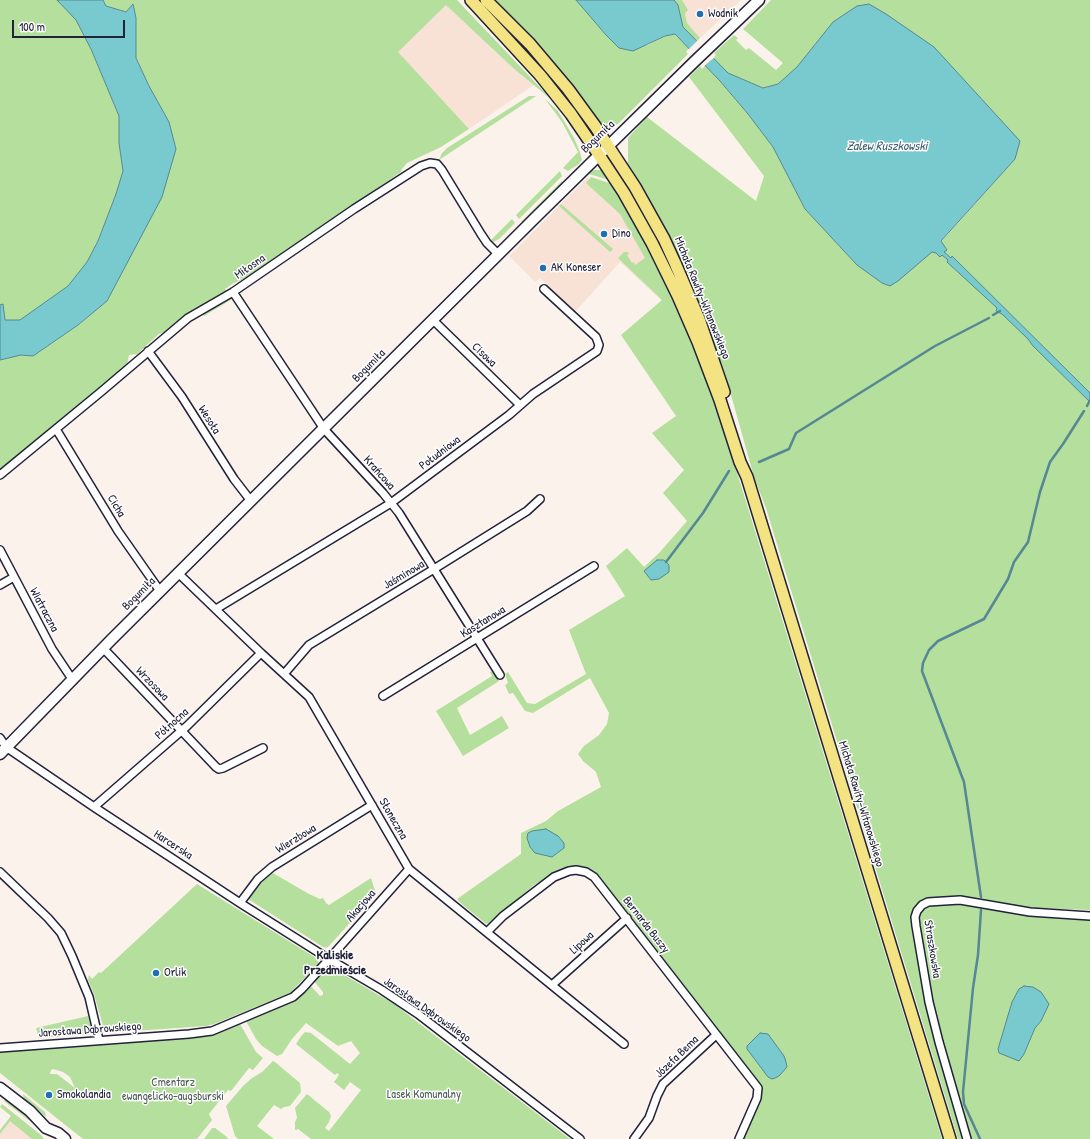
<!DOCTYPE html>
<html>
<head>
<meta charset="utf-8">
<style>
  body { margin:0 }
  #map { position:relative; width:1090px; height:1139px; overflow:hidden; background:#fcf2ec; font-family:"Patrick Hand",sans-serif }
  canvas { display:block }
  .scale { position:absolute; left:12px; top:20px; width:113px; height:18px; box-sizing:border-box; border:2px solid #22223b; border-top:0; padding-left:5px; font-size:12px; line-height:14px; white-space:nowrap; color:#22223b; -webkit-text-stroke:3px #fff; paint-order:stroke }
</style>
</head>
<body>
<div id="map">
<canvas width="1090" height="1139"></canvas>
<div class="scale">100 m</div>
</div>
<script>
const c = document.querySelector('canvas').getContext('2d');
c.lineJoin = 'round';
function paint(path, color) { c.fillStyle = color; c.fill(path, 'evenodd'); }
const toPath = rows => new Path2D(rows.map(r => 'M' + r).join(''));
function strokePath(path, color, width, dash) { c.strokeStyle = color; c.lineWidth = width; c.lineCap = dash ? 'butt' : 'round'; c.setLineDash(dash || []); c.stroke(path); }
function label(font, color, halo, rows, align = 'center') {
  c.font = font + ' "Patrick Hand",sans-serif'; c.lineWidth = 3; c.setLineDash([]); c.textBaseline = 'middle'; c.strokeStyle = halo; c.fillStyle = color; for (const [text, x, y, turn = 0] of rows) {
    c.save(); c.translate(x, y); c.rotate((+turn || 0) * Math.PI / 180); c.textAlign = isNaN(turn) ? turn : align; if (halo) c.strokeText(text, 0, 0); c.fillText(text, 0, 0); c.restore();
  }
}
paint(toPath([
  [682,0,741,0,700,38,687,23],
  [446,4,513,68,534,85,469,129,397,52],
  [587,178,591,179,633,225,662,301,620,262,575,312,540,278,535,282,509,256],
  [13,1114,44,1139,0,1139,0,1130]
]), '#f8e2d6');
paint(toPath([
  [0,0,57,0,76,20,91,49,119,116,119,143,123,171,116,194,98,241,87,262,68,286,20,320,5,320,3,305,0,305],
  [103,0,457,0,552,100,513,68,446,5,398,52,469,129,441,147,407,163,402,169,401,172,305,237,258,272,232,284,225,289,232,299,224,304,204,316,201,310,197,308,193,309,193,311,174,323,171,328,165,332,159,334,137,354,129,355,127,365,72,412,0,469,0,360,21,355,33,356,78,325,107,301,124,267,149,86,136,58,136,18,133,4,126,12,106,6],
  [490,0,576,0,606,35,619,48,648,45,665,36,674,34,689,48,686,52,688,54,619,123,612,128,606,130,601,128],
  [674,0,682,0,688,10,685,13,687,23,700,38,697,41,683,27],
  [771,0,1090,0,1090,910,1038,908,960,900,916,907,926,1003,934,1035,964,1139,958,1139,766,508,754,477,724,370,692,290,631,175,634,174,628,163,628,138,647,117,756,201,764,176,689,77,700,66,702,69,706,65,748,114,773,147,805,209,857,265,932,252,1015,159,833,22,797,67,778,84,763,88,728,73,713,58,716,55,714,53,734,35,738,38,736,40,746,50,749,48,776,70,783,63,743,29],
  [529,96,536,96,439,160,442,153,447,148],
  [545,99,558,111,574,138,580,152,582,160,579,164,568,171,563,168,578,152,562,122],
  [593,170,601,170,604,171,609,180,586,173],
  [560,171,562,176,519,219,516,215],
  [591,177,612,184,638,224,688,331,714,401,740,482,942,1139,741,1139,760,1096,592,872,558,873,546,878,534,885,488,924,485,923,463,905,457,899,521,854,521,833,546,821,558,811,601,787,596,772,583,761,578,754,584,746,599,735,607,724,609,713,590,678,533,713,525,711,513,693,509,694,505,685,508,683,505,674,508,672,527,703,535,704,586,674,569,630,625,596,606,566,627,548,644,567,660,552,687,521,663,493,684,470,652,433,676,416,621,335,662,300,618,258,624,252,628,252,629,254,627,255,632,263,634,262,635,265,645,258,620,214,586,183],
  [562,181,562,185,525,222,521,222],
  [561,204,613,249,610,252,559,206],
  [512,219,515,223,499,239,493,242,491,240],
  [494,671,499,681,457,708,470,735,502,716,509,728,463,756,436,711,492,676,490,672],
  [273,873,309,894,320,899,323,898,326,903,329,905,371,878,376,894,329,946,326,948,323,947,248,899,265,879],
  [197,884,316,958,319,963,290,993,214,1024,206,1026,105,1033,94,994,88,980,89,975,92,979,99,972,101,973],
  [949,904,985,904,1090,914,1090,1139,969,1139,952,1080,931,997,918,915,928,906],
  [331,969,334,969,394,1004,570,1139,311,1139,298,1129,296,1130,295,1129,295,1122,297,1118,295,1108,307,1094,329,1112,331,1116,329,1122,325,1128,329,1131,361,1090,350,1082,344,1090,334,1082,339,1075,337,1073,335,1075,296,1044,302,1035,305,1032,311,1033,350,1064,360,1053,351,1041,338,1046,306,1023,292,1039,282,1054,277,1056,262,1046,256,1039,246,1021,292,1002,310,985,320,996,323,995,323,992,314,981,321,975,323,976],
  [88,1016,91,1028,90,1034,39,1038,36,1028],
  [240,1024,256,1052,263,1058,253,1070,249,1068,231,1091,228,1090,209,1114,212,1120,197,1139,83,1139,0,1073,0,1051,199,1036,215,1034],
  [53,1069,63,1072,70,1077,75,1088,57,1074,50,1074,51,1070],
  [273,1061,275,1062,300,1083,301,1092,290,1106,284,1107,281,1109,274,1105,257,1126,274,1139,238,1139,235,1136,226,1106,243,1086,252,1078,262,1072],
  [23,1094,45,1112,46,1117,24,1100],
  [5,1100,8,1100,39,1125,35,1125,4,1101],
  [2,1104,41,1135,44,1139,32,1139,10,1121,0,1134,0,1130,11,1116,0,1107],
  [212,1128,215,1128,227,1137,228,1139,204,1139]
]), '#b5df9c');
const water = toPath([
  [57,0,103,0,106,6,126,12,133,4,136,18,136,58,149,86,169,122,176,149,162,197,107,301,78,325,33,356,21,355,0,360,0,305,3,304,5,320,20,320,68,286,87,262,98,241,116,194,123,171,119,143,119,116,91,49,76,20,57,0],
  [576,0,674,0,678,5,683,27,728,73,763,88,778,84,797,67,833,22,857,6,869,4,886,14,934,47,1020,141,1015,159,941,241,947,250,944,252,951,258,952,256,1090,393,1090,402,1033,346,1028,339,1002,314,996,311,997,308,947,262,948,260,942,255,940,257,936,253,932,252,898,281,890,286,882,283,857,265,805,209,773,147,748,114,720,81,675,34,665,36,633,51,619,48,606,35,576,0],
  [657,560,664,560,669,565,669,572,659,579,651,580,644,571,657,560],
  [546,829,558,836,564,843,564,848,552,857,535,853,530,847,527,838,528,833,532,831,546,829],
  [1024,986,1033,987,1041,992,1049,1004,1041,1021,1035,1028,1024,1054,1019,1061,999,1053,998,1049,1012,1002,1019,989,1024,986],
  [760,1033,768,1034,784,1056,786,1062,787,1067,779,1076,775,1078,772,1079,768,1077,747,1049,747,1046,760,1033]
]);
paint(water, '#79cacf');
strokePath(water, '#568794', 1);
paint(toPath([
  [698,40,715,57,704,66,688,50]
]), '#fcf2ec');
strokePath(toPath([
  [993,315,1000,311],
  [1087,406,1090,400],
  [759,462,789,449,796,433,935,346,989,318],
  [666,562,703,513,729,471],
  [981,897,964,782,922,671,923,663,929,650,938,641,984,619,1008,579,1014,562,1028,542,1040,492,1050,462,1063,444,1084,411],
  [980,1139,964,1104,963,1092,973,988,978,955,981,910]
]), '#568794', 2.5);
const street = toPath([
  [233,292,324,429,383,493,399,513,500,675],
  [433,320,520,405],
  [148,351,182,397,234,479,251,501],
  [56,429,118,531,160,591],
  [0,475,102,391,188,318,233,292,354,209,421,166,430,163,437,164,442,170,481,234,487,243,499,255],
  [0,550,52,649,72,679],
  [178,573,261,653,309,697,409,869,624,1044],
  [0,585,14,577],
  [216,609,391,503,509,415,533,394,597,351,599,345,596,337,544,289],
  [103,648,216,767,219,769,223,768,263,748],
  [284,674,309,645,434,569,527,511,540,499],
  [383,696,594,566],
  [0,738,6,747,94,807,240,903,329,959,409,869],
  [94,807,187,726,261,653],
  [0,872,48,918,61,933,72,956,89,997,99,1040],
  [240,903,258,879,272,867,372,805],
  [487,932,503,916,554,877,569,871,576,870,586,872,594,877,758,1088,757,1098,739,1139],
  [552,985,627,918],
  [0,1048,189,1034,212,1031,293,997,302,989,329,959,382,990,418,1014,580,1139],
  [634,1139,649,1118,657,1096,663,1084,716,1035],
  [967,1139,939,1042,929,1002,916,926,915,917,917,911,922,905,928,902,960,900,1030,912,1090,916]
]);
const secondary = toPath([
  [0,754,111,640,538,215,695,61,759,0],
  [0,1088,30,1111,46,1128,58,1133,65,1139]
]);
const primary = toPath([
  [471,0,540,75,571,114,599,155,624,193,652,243,678,296,698,342,720,400,740,462,747,477,950,1139],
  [486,0,530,44,568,89,595,126,635,187,664,239,675,263,699,319,724,392]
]);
strokePath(street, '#22223b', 10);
strokePath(secondary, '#22223b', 13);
strokePath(primary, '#22223b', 14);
strokePath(street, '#fff', 7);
strokePath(secondary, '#fff', 10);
strokePath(primary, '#f4e382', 11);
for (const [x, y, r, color] of [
  [700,14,4,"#1f6fb2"],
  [604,234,4,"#1f6fb2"],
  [543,268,4,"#1f6fb2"],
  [156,973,4,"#1f6fb2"],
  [49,1095,4,"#1f6fb2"]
]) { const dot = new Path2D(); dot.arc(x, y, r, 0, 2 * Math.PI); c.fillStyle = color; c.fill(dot); strokePath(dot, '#fff', 1.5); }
label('12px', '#22223b', '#fff', [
  ["Wodnik",708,14],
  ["Dino",612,234],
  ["AK Koneser",551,268],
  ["Orlik",164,973],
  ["Smokolandia",57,1095]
], 'left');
label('12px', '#22223b', '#fff', [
  ["Bogumiła",598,137,-44],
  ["Miłosna",250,267,-35],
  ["Michała Rawity-Witanowskiego",702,298,68],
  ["Cisowa",484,355,44],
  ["Bogumiła",369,366,-45],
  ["Wesoła",209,420,58],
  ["Południowa",440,453,-37],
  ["Krańcowa",379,473,48],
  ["Cicha",116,506,59],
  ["Jaśminowa",404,575,-31],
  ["Bogumiła",139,594,-45],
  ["Wiatraczna",44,610,62],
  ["Kasztanowa",483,622,-32],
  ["Wrzosowa",152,684,46],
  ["Północna",172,724,-42],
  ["Michała Rawity-Witanowskiego",861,804,73],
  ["Słoneczna",393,819,60],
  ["Wierzbowa",296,839,-32],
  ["Harcerska",173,845,33],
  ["Akacjowa",361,906,-49],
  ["Bernarda Buszy",646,925,52],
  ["Lipowa",582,943,-42],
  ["Straszkowska",932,949,81],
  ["Jarosława Dąbrowskiego",427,1010,35],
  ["Jarosława Dąbrowskiego",90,1030,-4],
  ["Józefa Bema",677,1057,-44]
]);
label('12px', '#4e5b58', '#fff', [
  ["Cmentarz",173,1083],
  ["ewangelicko-augsburski",173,1097],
  ["Lasek Komunalny",424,1095]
]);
label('italic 13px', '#405d6f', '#fff', [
  ["Zalew Ruszkowski",887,147]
]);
label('bold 13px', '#22223b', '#fff', [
  ["Kaliskie",335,956],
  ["Przedmieście",335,971]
]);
</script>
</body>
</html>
